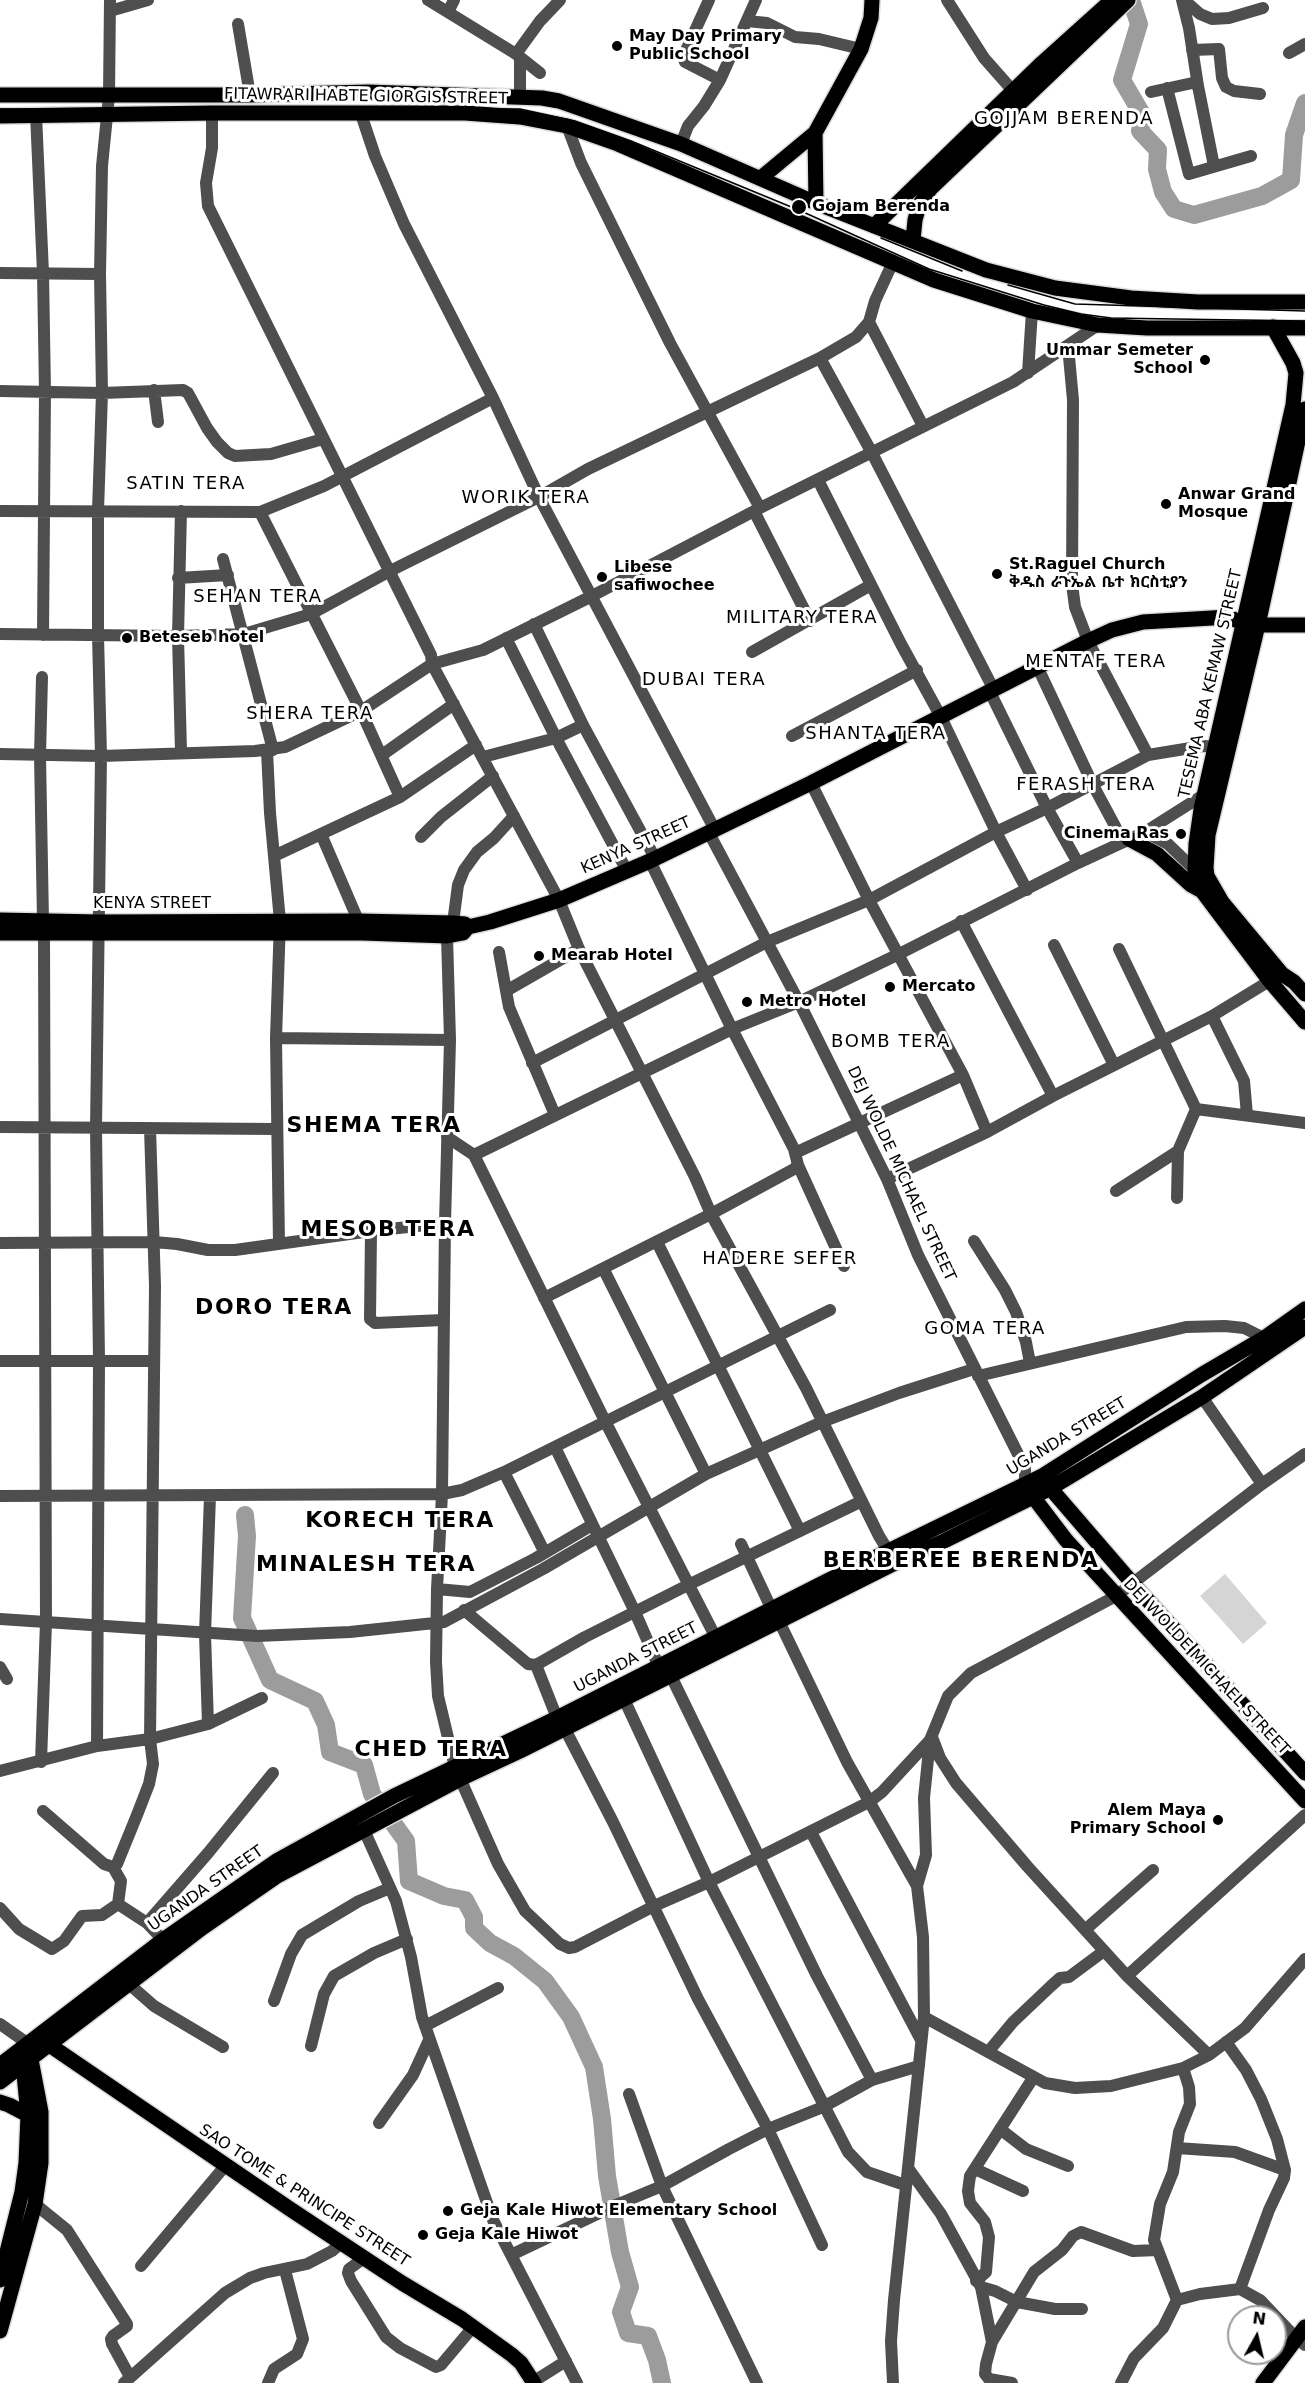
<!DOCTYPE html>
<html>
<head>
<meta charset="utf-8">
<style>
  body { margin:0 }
  #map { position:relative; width:1305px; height:2383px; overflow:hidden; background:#fff; font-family:"DejaVu Sans",sans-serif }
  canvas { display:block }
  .north { position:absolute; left:1227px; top:2305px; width:60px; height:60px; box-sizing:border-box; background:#fff; border:2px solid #999; border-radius:50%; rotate:8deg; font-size:16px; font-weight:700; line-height:24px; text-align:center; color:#000 }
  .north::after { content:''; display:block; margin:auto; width:21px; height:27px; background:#000; clip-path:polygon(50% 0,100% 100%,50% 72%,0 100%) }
</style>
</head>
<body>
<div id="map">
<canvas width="1305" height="2383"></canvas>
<div class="north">N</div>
</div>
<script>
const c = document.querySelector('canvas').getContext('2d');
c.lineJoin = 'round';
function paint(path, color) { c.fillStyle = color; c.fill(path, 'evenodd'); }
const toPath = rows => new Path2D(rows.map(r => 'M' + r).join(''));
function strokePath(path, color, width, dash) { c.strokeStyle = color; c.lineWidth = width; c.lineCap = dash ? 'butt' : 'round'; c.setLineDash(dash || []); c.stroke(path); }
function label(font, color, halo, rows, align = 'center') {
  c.font = font + ' "DejaVu Sans","Noto Sans Ethiopic",sans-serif'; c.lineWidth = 6; c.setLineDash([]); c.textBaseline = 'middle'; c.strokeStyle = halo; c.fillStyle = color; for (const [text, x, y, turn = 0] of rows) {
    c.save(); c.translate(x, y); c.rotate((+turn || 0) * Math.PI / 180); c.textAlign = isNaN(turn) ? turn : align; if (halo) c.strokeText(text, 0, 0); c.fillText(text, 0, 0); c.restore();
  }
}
paint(toPath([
  [1225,1574,1267,1623,1243,1644,1200,1596]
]), '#d5d5d5');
strokePath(toPath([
  [1131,0,1139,24,1122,80,1143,116,1140,131,1158,150,1157,169,1163,192,1174,209,1194,215,1262,196,1291,180,1294,135,1305,103],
  [245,1515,247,1536,242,1618,270,1680,315,1701,326,1725,330,1752,364,1765,372,1794,406,1841,409,1881,444,1896,465,1900,474,1917,474,1928,490,1943,514,1956,545,1981,571,2017,594,2067,602,2119,607,2176,620,2252,630,2287,621,2312,628,2333,648,2336,657,2360,662,2383]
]), '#9c9c9c', 18);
const major = toPath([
  [0,95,250,95,368,92,542,98,559,101,681,144,816,203,986,270,1055,288,1131,298,1198,302,1305,302],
  [0,116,212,113,465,113,520,117,567,126,618,144,934,280,1032,311,1098,325,1147,328,1305,328],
  [815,133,816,203],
  [762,177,815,133,861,49,871,18,872,0],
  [874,226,1042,63,1112,0],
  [913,240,915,220,919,205,931,188,1128,0],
  [1273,327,1293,363,1296,373,1293,405,1201,809,1196,844,1195,870,1202,891,1269,980,1305,1022],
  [1305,409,1258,625,1208,835,1206,868,1207,876,1222,902,1282,974,1294,982,1305,994],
  [1129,839,1157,854,1191,885,1202,891],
  [0,920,99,922,359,921,453,923,465,924,468,927,490,922,559,900,650,861,811,783,1088,641,1112,630,1143,622,1229,617,1242,623,1258,625,1305,625],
  [0,933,363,933,447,936,463,933,468,927],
  [1045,1482,1133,1584,1305,1773],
  [1028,1490,1066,1540,1305,1801],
  [48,2044,290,2209,402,2283,462,2319,512,2355,521,2363,534,2383],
  [0,2065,163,1940,278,1860,394,1796,557,1718,827,1581,1042,1476,1201,1375,1264,1338,1305,1309],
  [0,2082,202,1928,277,1876,460,1779,520,1751,895,1563,944,1541,1049,1489,1202,1397,1305,1327],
  [0,2102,9,2105,28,2115],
  [0,2280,22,2192,26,2163,28,2115,23,2064,20,2057],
  [0,2331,35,2204,41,2163,41,2112,29,2049],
  [1263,2383,1305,2327]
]);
strokePath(major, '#dbdbdb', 18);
strokePath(toPath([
  [428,0,516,54,540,73],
  [709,0,683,57,685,62,720,80],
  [947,0,984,58,1014,92],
  [1182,0,1189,28,1198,86,1214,166],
  [1184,0,1200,14,1212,19,1229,18,1263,8],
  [110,11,148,0],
  [448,12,454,0],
  [747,21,767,23,795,37,819,39,861,49],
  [238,24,250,95],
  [1192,50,1219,49,1222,78,1226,87,1234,91,1260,94],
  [1289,53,1305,44],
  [516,54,540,21,560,0],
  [1167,88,1189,174,1251,156],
  [1151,92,1197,82],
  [520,96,520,57],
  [212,113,212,148,206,183,208,206,431,655,432,664,559,900,579,949,695,1177,711,1214,806,1388,879,1536,892,1557],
  [36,114,43,273,45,392,43,635],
  [361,114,375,156,404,224,493,398,539,497,715,830],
  [567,126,581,163,670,343,760,508],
  [681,144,688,126,704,106,720,80,756,0],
  [0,273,100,274],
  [869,322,923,426],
  [1068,346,1073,400,1072,584,1075,607,1088,641,1148,755],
  [820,358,872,453,994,690],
  [1028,373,1032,311],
  [154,390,158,422],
  [0,391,102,393,183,390,188,393,207,428,217,442,228,453,235,456,271,454,323,439],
  [818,480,901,644,941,717,996,832,1027,890],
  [0,511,260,512,324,486,493,398],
  [181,511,178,636,181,752],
  [754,511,810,621],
  [260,512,361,711,400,797],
  [223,559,273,750],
  [178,578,228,575],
  [534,624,583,725,655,858],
  [0,634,178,636,244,634,311,614,390,571,539,497,588,469,820,358,856,337,869,322,875,301,893,262],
  [506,638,556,738,627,871],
  [752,652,871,585],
  [1038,668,1093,785,1123,841],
  [42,677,40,755,43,921],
  [990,692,1047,808,1078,863],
  [792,736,917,670],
  [267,751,270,813,280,921,276,1038,279,1244],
  [0,754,101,756,255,751,285,747,361,711,432,664,483,650,590,597,760,508,1013,382,1098,325],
  [382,755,454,704],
  [483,757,556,738,583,725],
  [811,783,869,900,963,1075,987,1132],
  [1145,832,1168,844,1195,870],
  [709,833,799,1002,887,1179,918,1255,1025,1468,1025,1485],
  [321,834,361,927],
  [421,837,441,817,493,776],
  [274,856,400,797,476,745],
  [961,921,1053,1096],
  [453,923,458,885,464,870,477,852,494,838,514,816],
  [447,936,450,1040,445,1223,442,1494,437,1589,436,1662,438,1696,455,1767,498,1864,525,1911,560,1944,569,1948,575,1947,654,1906,709,1882,869,1802,882,1792,930,1740],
  [1054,945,1114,1065],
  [1119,949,1196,1109],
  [499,952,509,1007,555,1115],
  [506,991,579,949],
  [1212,1016,1244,1081,1247,1115],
  [276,1038,450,1040],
  [532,1063,767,942,869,900,996,832,1047,808,1148,755,1203,746,1224,747],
  [1196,1109,1305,1123],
  [0,1127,276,1129],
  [447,1137,474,1155],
  [795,1153,963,1075],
  [798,1165,844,1266],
  [887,1179,987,1132,1053,1096,1212,1016,1276,977],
  [1116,1191,1178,1151],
  [1177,1198,1178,1151,1196,1109],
  [371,1231,370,1319,375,1323,443,1320],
  [974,1241,1005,1290,1016,1312,1026,1342,1030,1363],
  [657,1242,800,1531],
  [0,1243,154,1242,177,1244,208,1250,235,1250,371,1231,445,1223],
  [604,1270,706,1474],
  [544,1298,711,1214,794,1169,798,1165,794,1149,732,1029,650,861],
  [0,1361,154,1361],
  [978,1376,1186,1327,1225,1326,1244,1328,1264,1338],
  [1202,1397,1262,1484],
  [555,1447,635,1612,659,1667],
  [504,1472,545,1553],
  [0,1496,442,1494,462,1490,504,1472,830,1310],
  [741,1544,772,1610],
  [437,1589,470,1592,536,1558,592,1525],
  [464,1610,528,1664,536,1665,585,1637,690,1584,862,1501],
  [0,1619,257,1636,350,1632,444,1622,543,1569,706,1474,822,1422,899,1393,974,1369],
  [779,1621,847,1762,917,1886],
  [716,1638,605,1421,474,1155,732,1029,799,1002,899,954,1078,863,1145,832,1205,794],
  [536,1665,557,1718],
  [0,1667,7,1679],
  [671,1676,817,1976,872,2080],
  [624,1699,709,1882,848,2152,867,2172,905,2185],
  [208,1724,205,1634,210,1496],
  [565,1729,613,1822,698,1999,768,2129,822,2245],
  [932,1737,940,1758,956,1783,1027,1866,1127,1976,1209,2055],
  [97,1746,99,1361,96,1128,101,756,98,635,98,511,102,393,100,274,102,166,109,96,110,0],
  [41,1762,46,1622,44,934],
  [0,1771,97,1746,150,1739,208,1724,262,1698],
  [43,1811,104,1864,113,1867,121,1881,118,1904],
  [364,1830,396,1901,411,1957,422,2017,493,2220,577,2383],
  [811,1832,921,2040],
  [113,1867,117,1864,137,1815,149,1784,153,1764,150,1739,155,1286,150,1128],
  [118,1904,147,1923,163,1940],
  [0,1908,19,1929,52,1949,64,1941,82,1916,102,1915,118,1904],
  [147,1923,208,1853,273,1773],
  [1086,1929,1153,1870],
  [1127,1976,1305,1815],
  [129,1984,154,2006,223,2047],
  [274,2001,291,1954,302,1935,359,1901,390,1888],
  [924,2017,1045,2083,1075,2088,1111,2086,1183,2068,1209,2055,1245,2028,1305,1959],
  [0,2024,27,2043],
  [425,2026,498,1988],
  [1226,2042,1246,2070,1261,2099,1277,2139,1285,2170,1284,2178,1269,2210,1240,2289],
  [311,2046,324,1994,334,1976,374,1953,407,1939],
  [988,2052,1013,2022,1051,1986,1060,1978,1069,1977,1104,1951],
  [629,2094,662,2186,757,2383],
  [379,2123,413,2075,429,2040],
  [1000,2129,1026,2149,1068,2166],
  [1177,2148,1235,2152,1285,2170],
  [908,2168,941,2214,981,2287,992,2342],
  [975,2169,1023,2191],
  [35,2204,67,2230,127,2324,127,2326,113,2336,111,2339,112,2344,130,2377],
  [511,2255,616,2205,662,2186,729,2149,768,2129,823,2107,872,2080,919,2066],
  [364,2258,349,2269,348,2273,351,2281,386,2337,400,2348,436,2367,441,2365,473,2327],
  [141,2266,225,2166],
  [976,2281,986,2272,989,2237,985,2222,970,2203,968,2191,970,2176,1033,2078],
  [981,2287,995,2291,1017,2302,1055,2309,1082,2309],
  [1177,2300,1200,2294,1240,2289,1260,2300,1296,2338,1305,2345],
  [124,2383,225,2293,250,2278,264,2273,307,2264,332,2251,341,2243],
  [268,2383,274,2369,297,2354,303,2339,285,2270],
  [531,2383,566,2361],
  [893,2383,891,2341,894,2300,924,2017,923,1937,917,1886,926,1855,924,1798,930,1740,948,1696,971,1673,1116,1596,1262,1484,1305,1454],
  [1012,2383,989,2379,985,2374,986,2364,992,2342,1034,2272,1062,2250,1073,2236,1081,2232,1133,2251,1158,2250],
  [1121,2383,1134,2358,1163,2328,1177,2300,1154,2240,1160,2204,1173,2172,1179,2132,1190,2104,1189,2087,1183,2068]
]), '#4e4e4e', 12);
strokePath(major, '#000', 15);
strokePath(toPath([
  [0,109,520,109,575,121,631,141,801,211,929,269,1044,305,1081,314,1111,318,1305,321],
  [881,238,962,271],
  [1008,285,1075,304,1305,311]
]), '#000', 1.5);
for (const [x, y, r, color] of [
  [617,46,6,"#000"],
  [799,207,8,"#000"],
  [1205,360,6,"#000"],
  [1166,504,6,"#000"],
  [997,574,6,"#000"],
  [602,577,6,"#000"],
  [127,638,6,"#000"],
  [1181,834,6,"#000"],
  [539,956,6,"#000"],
  [890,987,6,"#000"],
  [747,1002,6,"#000"],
  [1218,1820,6,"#000"],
  [448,2211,6,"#000"],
  [423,2235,6,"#000"]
]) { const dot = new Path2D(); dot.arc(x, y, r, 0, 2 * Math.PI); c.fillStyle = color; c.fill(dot); strokePath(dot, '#fff', 2); }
label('bold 16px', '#000', '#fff', [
  ["May Day Primary",629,37],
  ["Public School",629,55],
  ["Gojam Berenda",812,207],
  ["Ummar Semeter",1193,351,"right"],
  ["School",1193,369,"right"],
  ["Anwar Grand",1178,495],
  ["Mosque",1178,513],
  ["St.Raguel Church",1009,565],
  ["ቅዱስ ራጉኤል ቤተ ክርስቲያን",1009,583],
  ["Libese",614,568],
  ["safiwochee",614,586],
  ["Beteseb hotel",139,638],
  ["Cinema Ras",1169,834,"right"],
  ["Mearab Hotel",551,956],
  ["Mercato",902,987],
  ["Metro Hotel",759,1002],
  ["Alem Maya",1206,1811,"right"],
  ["Primary School",1206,1829,"right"],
  ["Geja Kale Hiwot Elementary School",460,2211],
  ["Geja Kale Hiwot",435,2235]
], 'left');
label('16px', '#000', '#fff', [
  ["FITAWRARI HABTE GIORGIS STREET",366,97,1],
  ["TESEMA ABA KEMAW STREET",1211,684,-77],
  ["KENYA STREET",636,846,-24],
  ["KENYA STREET",152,904],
  ["DEJ WOLDE MICHAEL STREET",901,1174,65],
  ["UGANDA STREET",1067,1437,-31],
  ["UGANDA STREET",636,1658,-27],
  ["DEJ WOLDE MICHAEL STREET",1206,1667,47],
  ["UGANDA STREET",206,1889,-35],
  ["SAO TOME & PRINCIPE STREET",304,2196,33]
]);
c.letterSpacing = '1.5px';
label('18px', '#000', '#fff', [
  ["GOJJAM BERENDA",1064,119],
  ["SATIN TERA",186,484],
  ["WORIK TERA",526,498],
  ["SEHAN TERA",258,597],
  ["MILITARY TERA",802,618],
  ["MENTAF TERA",1096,662],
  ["DUBAI TERA",704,680],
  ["SHERA TERA",310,714],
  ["SHANTA TERA",876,734],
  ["FERASH TERA",1086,785],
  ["BOMB TERA",891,1042],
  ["HADERE SEFER",780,1259],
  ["GOMA TERA",985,1329]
]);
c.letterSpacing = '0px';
c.letterSpacing = '1.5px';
label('bold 22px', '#000', '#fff', [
  ["SHEMA TERA",374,1126],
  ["MESOB TERA",388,1230],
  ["DORO TERA",274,1308],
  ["KORECH TERA",400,1521],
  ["BERBEREE BERENDA",961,1561],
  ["MINALESH TERA",366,1565],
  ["CHED TERA",431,1750]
]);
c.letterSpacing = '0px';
</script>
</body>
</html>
